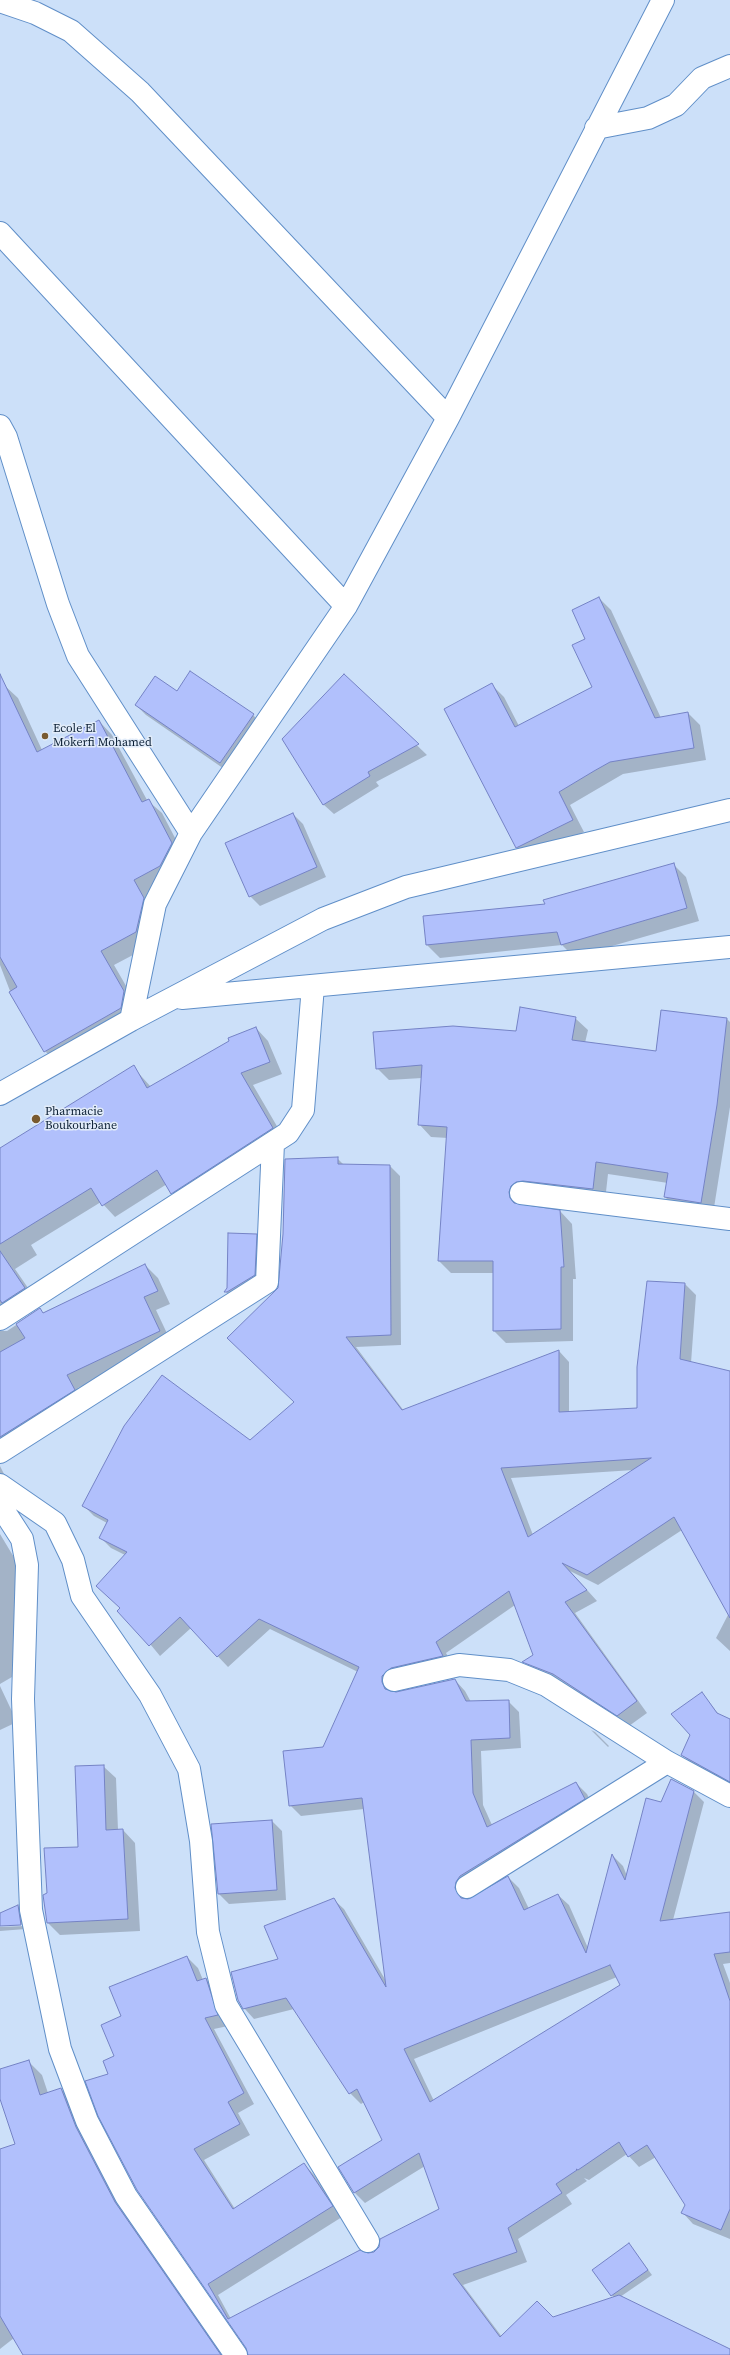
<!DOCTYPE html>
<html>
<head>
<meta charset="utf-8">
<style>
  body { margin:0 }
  canvas { display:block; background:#cce0f9 }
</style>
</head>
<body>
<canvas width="730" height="2355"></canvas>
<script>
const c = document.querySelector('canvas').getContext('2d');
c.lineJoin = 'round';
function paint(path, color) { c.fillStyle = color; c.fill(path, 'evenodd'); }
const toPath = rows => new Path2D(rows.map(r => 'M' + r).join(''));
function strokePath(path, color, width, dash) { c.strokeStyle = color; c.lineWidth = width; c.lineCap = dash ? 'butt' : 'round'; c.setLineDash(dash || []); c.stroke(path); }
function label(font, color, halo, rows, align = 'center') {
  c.font = font + ' "Source Serif 4",serif'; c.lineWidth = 3; c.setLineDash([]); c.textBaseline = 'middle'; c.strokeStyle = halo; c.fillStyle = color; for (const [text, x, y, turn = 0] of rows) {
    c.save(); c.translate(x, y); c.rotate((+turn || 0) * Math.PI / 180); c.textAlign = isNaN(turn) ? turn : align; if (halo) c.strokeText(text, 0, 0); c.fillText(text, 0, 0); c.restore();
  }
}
paint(toPath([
  [599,598,611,610,661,718,688,713,700,725,706,760,623,774,570,805,584,832,529,859,517,847,492,685,504,697,519,726,593,688,587,640],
  [344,675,427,755,376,782,379,786,334,814,324,805,283,739],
  [4,685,18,698,42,750,99,721,112,735,147,800,162,813,185,857,173,880,147,893,157,912,150,946,114,965,137,1005,58,1064,45,1051,10,991,0,965,0,687],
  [177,692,253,715,263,725,230,773,146,715,136,705],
  [293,814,303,824,326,877,260,906,250,896],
  [673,864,686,877,699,921,574,957,562,945,440,958,427,945,425,917,547,904],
  [661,1011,727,1019,730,1022,730,1107,713,1214,677,1209,665,1197,668,1183,608,1174,605,1201,523,1198,522,1205,560,1211,572,1224,576,1279,573,1279,573,1341,506,1343,494,1331,494,1273,451,1273,439,1261,448,1138,431,1137,419,1124,422,1078,389,1080,377,1068,575,1018,588,1030,585,1043,656,1052],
  [256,1028,268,1041,282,1074,253,1085,285,1140,184,1205,167,1184,115,1217,101,1202,31,1245,37,1255,15,1269,37,1301,1,1325,0,1331,0,1149,133,1067,151,1087],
  [337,1158,344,1165,390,1166,400,1176,401,1345,356,1347,404,1411,559,1351,569,1362,569,1413,638,1409,685,1284,696,1295,691,1363,730,1372,730,1651,716,1638,729,1613,682,1530,598,1585,570,1571,597,1601,575,1613,647,1713,629,1726,534,1672,524,1662,534,1655,515,1605,446,1653,453,1666,393,1687,392,1692,396,1693,455,1680,465,1691,471,1702,508,1701,519,1712,521,1748,481,1751,483,1805,492,1825,576,1783,587,1794,595,1810,466,1892,465,1900,468,1900,508,1877,519,1888,529,1909,558,1895,569,1905,588,1948,613,1856,623,1866,627,1876,662,1803,693,1791,704,1802,673,1920,730,1913,730,1963,723,1964,730,1983,730,2239,693,2224,683,2213,686,2205,656,2157,639,2167,627,2154,589,2180,584,2178,587,2181,566,2195,572,2204,518,2239,527,2262,463,2285,502,2337,614,2298,612,2295,629,2244,652,2275,620,2297,730,2350,730,2355,248,2355,247,2348,138,2189,109,2075,116,2057,122,2017,187,1957,198,1968,203,1980,206,1979,217,1990,228,2026,214,2029,254,2104,238,2113,250,2135,204,2160,235,2209,304,2164,314,2175,342,2217,218,2295,231,2319,375,2253,440,2209,425,2166,365,2203,355,2193,383,2141,364,2102,361,2104,350,2093,294,2009,254,2019,244,2008,279,1959,333,1899,344,1909,386,1981,364,1809,301,1816,290,1805,324,1748,358,1672,270,1629,228,1667,191,1628,160,1656,121,1609,125,1555,111,1548,100,1537,107,1523,94,1516,84,1506,250,1441,296,1403,279,1288],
  [634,1470,533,1535,511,1478],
  [617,1977,621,1986,434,2101,414,2059],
  [256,1235,266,1245,264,1285,236,1302,226,1292],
  [145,1265,158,1278,170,1304,156,1310,172,1344,78,1388,87,1402,5,1454,0,1464,0,1331,7,1331,39,1310,43,1313],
  [0,1466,4,1474,0,1476],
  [0,1534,27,1579,24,1670,0,1684],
  [0,1686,17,1722,0,1730],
  [702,1693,720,1716,730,1720,730,1785,691,1763,682,1755,691,1735],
  [591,1730,595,1732,609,1746,608,1747],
  [103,1766,116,1778,118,1830,123,1830,135,1843,140,1931,60,1935,48,1923,48,1894,80,1847],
  [272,1821,282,1831,286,1900,229,1904,219,1894],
  [18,1906,23,1911,25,1924,0,1925,0,1914],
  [25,1926,26,1929,0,1931,0,1927],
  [28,2061,42,2075,48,2093,61,2089,75,2104,87,2134,82,2135,88,2141,223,2355,25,2355,14,2338,0,2349,0,2174,55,2144,0,2096,0,2070]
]), '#0003');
const building = toPath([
  [599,597,655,718,688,712,694,748,610,762,594,771,559,792,573,820,516,848,444,709,492,683,515,727,592,687,572,645,585,639,572,610,599,597],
  [190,671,254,714,220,763,135,705,155,676,177,691,190,671],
  [0,674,37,752,99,720,142,802,149,799,172,843,160,866,134,880,144,898,136,932,101,951,124,991,121,1008,44,1052,9,992,17,987,0,957,0,674],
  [344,674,419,744,368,772,370,776,323,805,282,739,344,674],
  [293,813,317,867,249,897,225,843,293,813],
  [674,863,687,908,561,945,557,932,426,945,423,916,545,904,543,900,674,863],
  [520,1007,576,1017,572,1040,656,1051,661,1010,727,1018,717,1105,701,1203,664,1197,668,1173,596,1162,593,1189,523,1181,516,1182,511,1186,509,1192,510,1198,514,1203,560,1210,564,1267,561,1267,561,1329,493,1331,493,1261,438,1261,447,1127,418,1125,422,1065,376,1069,373,1032,453,1026,516,1031,520,1007],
  [256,1027,270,1062,241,1073,273,1128,171,1194,157,1170,102,1206,91,1188,0,1244,0,1148,134,1065,147,1088,229,1041,228,1038,256,1027],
  [338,1157,338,1164,390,1165,391,1335,346,1337,402,1410,559,1350,559,1412,637,1408,637,1367,647,1281,685,1283,680,1359,730,1371,730,1618,674,1517,587,1575,562,1563,587,1590,565,1602,637,1701,617,1716,553,1674,522,1662,533,1655,509,1591,436,1642,443,1656,391,1668,382,1676,382,1682,385,1689,396,1692,455,1679,466,1701,509,1700,510,1738,471,1740,473,1793,487,1827,576,1782,585,1799,460,1876,456,1882,455,1888,461,1898,468,1899,508,1876,524,1910,558,1894,586,1953,612,1854,625,1880,646,1798,661,1802,671,1779,694,1791,660,1921,730,1912,730,1952,714,1954,730,2001,730,2209,721,2230,681,2213,685,2205,647,2145,628,2157,619,2142,578,2170,576,2169,577,2170,556,2184,562,2193,508,2228,517,2252,453,2274,500,2337,537,2301,553,2317,619,2295,730,2349,730,2355,248,2355,246,2348,137,2190,98,2116,85,2081,108,2074,103,2061,114,2056,101,2025,121,2016,109,1987,187,1956,197,1981,206,1978,218,2015,205,2018,244,2093,228,2102,240,2124,194,2149,233,2209,304,2163,333,2206,208,2284,228,2319,360,2250,368,2253,374,2252,379,2247,380,2239,439,2209,419,2153,354,2193,338,2167,382,2140,357,2089,349,2094,286,1998,243,2009,238,2000,231,1972,278,1959,264,1926,334,1898,386,1987,362,1798,289,1806,283,1751,323,1747,359,1667,259,1619,217,1657,180,1617,149,1646,117,1611,120,1608,96,1586,127,1552,99,1538,108,1520,82,1506,124,1426,162,1375,250,1440,294,1402,227,1338,278,1288,283,1234,285,1159,338,1157],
  [651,1458,528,1537,501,1468,651,1458],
  [610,1965,620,1985,430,2102,404,2049,610,1965],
  [228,1233,257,1234,255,1275,227,1292,224,1292,227,1288,228,1233],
  [0,1251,25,1288,2,1303,0,1300,0,1251],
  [145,1264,158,1291,144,1297,160,1331,67,1375,75,1390,0,1437,0,1352,25,1338,16,1324,40,1308,43,1313,145,1264],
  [702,1692,717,1713,730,1719,730,1782,681,1755,690,1735,671,1714,702,1692],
  [104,1765,106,1830,123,1829,128,1919,47,1923,43,1895,47,1893,44,1848,78,1847,75,1766,104,1765],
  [272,1820,277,1890,218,1894,211,1824,272,1820],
  [18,1905,21,1925,0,1926,0,1913,18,1905],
  [29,2060,40,2095,61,2088,76,2127,115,2202,221,2355,23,2355,0,2316,0,2149,15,2144,0,2099,0,2069,29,2060],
  [629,2243,648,2270,611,2296,592,2270,629,2243]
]);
paint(building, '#b1c0fc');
strokePath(building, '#7583c5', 1);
const street = toPath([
  [0,1,35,13,71,31,140,92,448,418],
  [596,128,648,118,676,105,702,78,730,66],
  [0,233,346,606],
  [0,426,6,437,58,604,78,656,191,833],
  [182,998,730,947],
  [131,1020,155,904,191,833,346,606,448,418,663,0],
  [0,1094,131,1020,323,919,406,887,730,810],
  [521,1193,730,1219],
  [0,1319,288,1133,303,1110,313,986],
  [0,1452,267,1282,273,1143],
  [0,1485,55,1523,73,1560,82,1596,150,1695,189,1769,201,1841,208,1932,226,2005,368,2241],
  [0,1505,22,1539,27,1565,23,1699,31,1910,60,2049,87,2121,126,2196,236,2355],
  [394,1680,459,1665,509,1670,546,1685,667,1762,730,1796],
  [467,1887,667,1762]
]);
strokePath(street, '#608fc8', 24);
strokePath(street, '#fff', 22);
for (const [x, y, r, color] of [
  [45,736,4,"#795a2f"],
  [36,1119,5,"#795a2f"]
]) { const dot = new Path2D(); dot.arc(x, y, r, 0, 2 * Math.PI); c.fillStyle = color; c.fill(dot); strokePath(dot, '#e2ecf9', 1.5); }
label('12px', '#0b1f35', '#e2ecf9', [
  ["Ecole El",53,729],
  ["Mokerfi Mohamed",53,743],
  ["Pharmacie",45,1112],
  ["Boukourbane",45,1126]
], 'left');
</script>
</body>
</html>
